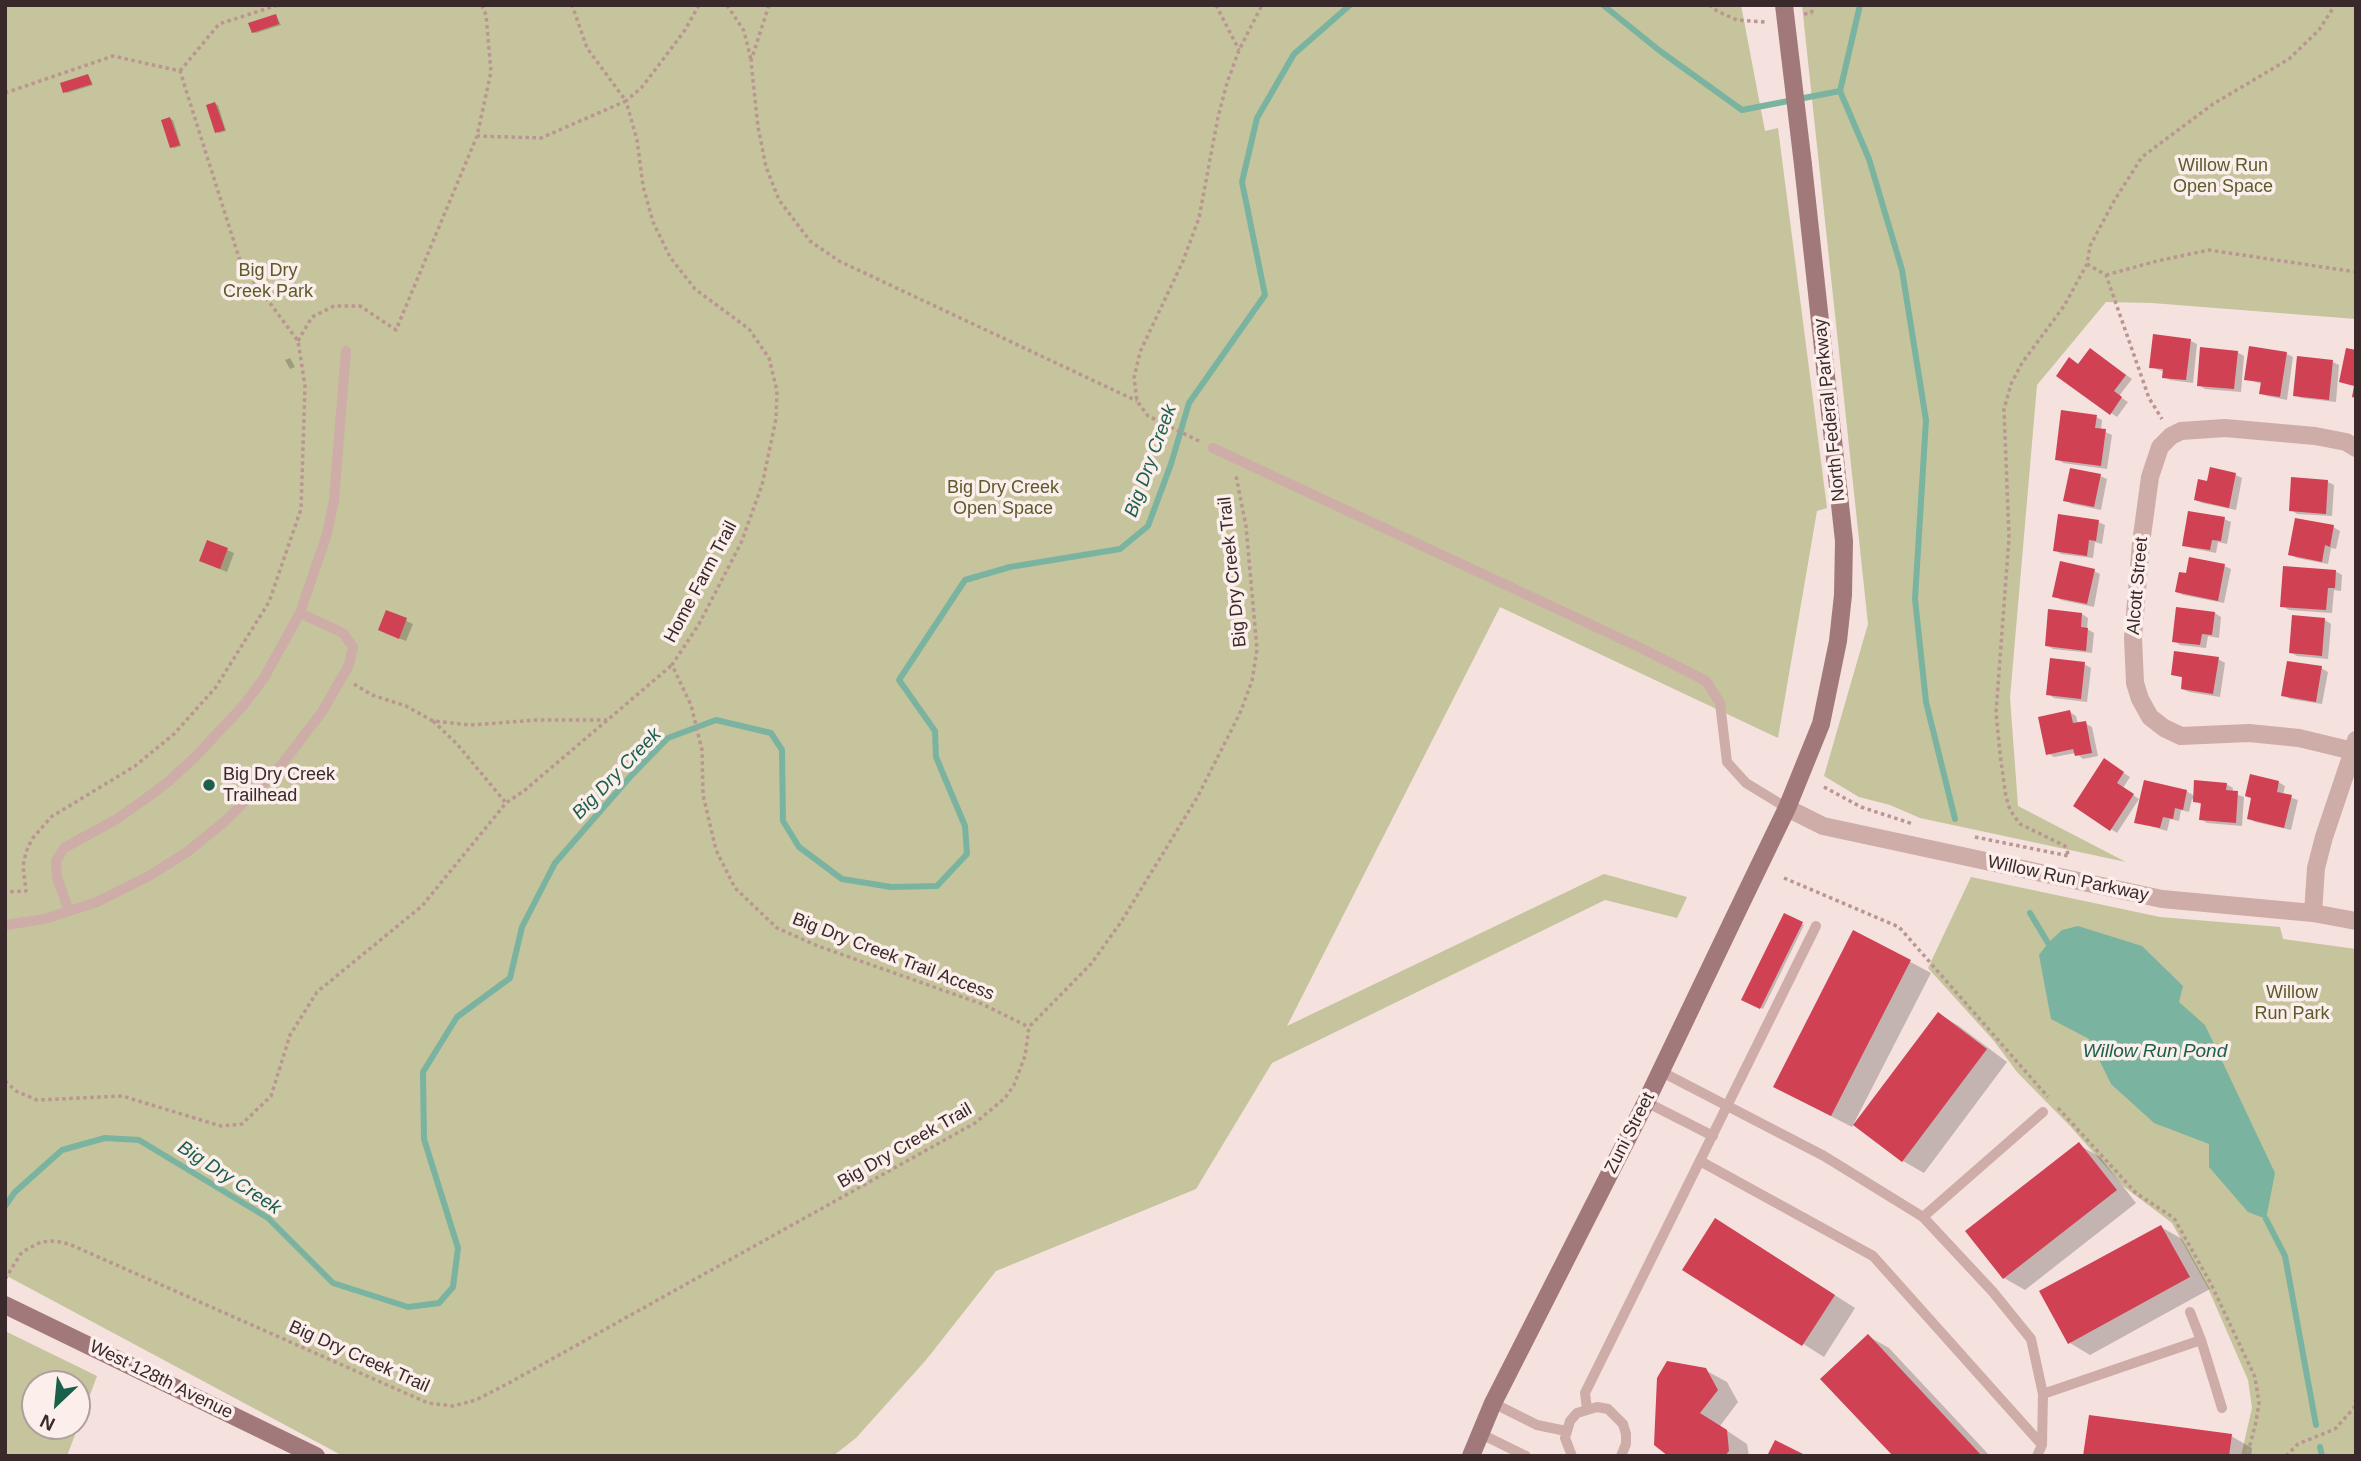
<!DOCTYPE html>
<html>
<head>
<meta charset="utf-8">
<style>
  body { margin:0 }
  #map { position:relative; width:2361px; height:1461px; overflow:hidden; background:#f5e1de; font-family:Helvetica,sans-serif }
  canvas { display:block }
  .frame { position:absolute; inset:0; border:7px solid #3a292a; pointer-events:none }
  .north { position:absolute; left:21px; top:1370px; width:70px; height:70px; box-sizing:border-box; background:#fbeeeb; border:2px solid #ae9f9e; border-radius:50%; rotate:206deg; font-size:19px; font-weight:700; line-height:28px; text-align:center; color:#3a292a }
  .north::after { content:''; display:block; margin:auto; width:24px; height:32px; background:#1b604b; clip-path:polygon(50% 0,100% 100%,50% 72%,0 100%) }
</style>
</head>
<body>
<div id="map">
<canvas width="2361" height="1461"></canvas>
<div class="frame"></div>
<div class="north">N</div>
</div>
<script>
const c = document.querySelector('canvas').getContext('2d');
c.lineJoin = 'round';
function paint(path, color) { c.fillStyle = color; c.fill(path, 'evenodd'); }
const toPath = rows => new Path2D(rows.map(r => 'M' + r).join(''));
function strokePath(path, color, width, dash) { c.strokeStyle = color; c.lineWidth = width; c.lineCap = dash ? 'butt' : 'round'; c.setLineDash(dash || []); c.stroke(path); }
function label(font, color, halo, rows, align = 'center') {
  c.font = font + ' Helvetica,sans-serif'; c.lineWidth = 7; c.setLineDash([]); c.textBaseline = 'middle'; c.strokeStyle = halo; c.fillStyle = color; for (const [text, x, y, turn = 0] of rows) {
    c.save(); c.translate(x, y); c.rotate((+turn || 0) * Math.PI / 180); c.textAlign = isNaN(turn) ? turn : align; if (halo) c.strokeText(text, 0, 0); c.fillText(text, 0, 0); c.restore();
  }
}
paint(toPath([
  [5,5,1741,5,1765,131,1778,128,1827,508,1817,511,1778,738,1500,607,1287,1026,1604,874,1687,897,1677,918,1605,900,1272,1063,1196,1189,996,1271,926,1360,856,1438,833,1456,343,1456,5,1275],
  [1802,5,2356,5,2356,319,2152,303,2106,302,2037,385,2010,698,2018,806,2126,862,1920,818,1890,805,1859,797,1824,776,1868,624],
  [1971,877,2160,917,2280,927,2283,939,2356,949,2356,1456,2241,1456,2252,1408,2248,1380,2208,1288,2172,1223,2123,1186,2070,1126,2017,1072,1994,1041,1928,968],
  [5,1331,97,1376,67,1456,5,1456],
  [77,1384,77,1426,35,1426,35,1384]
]), '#c5c49c');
paint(toPath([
  [2078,926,2142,946,2183,986,2179,1002,2205,1025,2275,1173,2266,1219,2248,1212,2209,1167,2209,1144,2154,1123,2111,1084,2089,1039,2051,1019,2039,955,2048,943,2062,930]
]), '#7ab4a1');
paint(toPath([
  [276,15,281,25,256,33,253,32],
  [88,75,93,85,67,93,65,92],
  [215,104,218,105,226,131,219,133,216,131],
  [170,119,173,120,181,146,174,148,171,147],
  [2191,341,2197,344,2193,383,2170,380,2164,377,2165,372,2151,367],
  [2237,352,2244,356,2241,392,2205,389,2199,385],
  [2097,354,2132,379,2119,396,2128,402,2117,417,2111,413,2079,365],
  [2287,354,2293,357,2287,400,2267,396,2261,393,2262,384,2245,379],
  [290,358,295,367,290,369,285,360],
  [2333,362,2339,365,2336,402,2301,398,2295,395],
  [2096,417,2102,420,2101,430,2112,435,2107,469,2063,463,2057,459],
  [2236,475,2242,478,2236,510,2202,503,2196,500,2209,483],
  [2100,476,2107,479,2101,510,2072,504,2065,500],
  [2328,482,2334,485,2332,516,2297,514,2291,510],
  [2224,519,2231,522,2227,544,2218,542,2216,553,2191,548,2184,545],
  [2098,522,2105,525,2102,544,2095,542,2093,558,2061,554,2055,550],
  [2333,527,2340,531,2336,549,2331,548,2328,564,2297,558,2290,555],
  [227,550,234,553,227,572,207,564],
  [2224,566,2231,569,2224,603,2183,595,2177,592],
  [2094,571,2100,574,2094,607,2061,600,2054,596],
  [2335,571,2342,575,2341,591,2334,590,2332,613,2289,610,2282,606],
  [2050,611,2082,614,2088,618,2087,629,2094,633,2092,653,2053,649,2047,645],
  [387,612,413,624,406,641,386,633],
  [2215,613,2221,617,2219,638,2208,636,2206,648,2180,645,2174,641],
  [2294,617,2325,620,2331,624,2328,659,2297,656,2290,652],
  [2218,659,2225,663,2220,697,2189,692,2182,689,2184,678,2173,674],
  [2084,664,2091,668,2087,702,2054,698,2048,694],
  [2321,668,2328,672,2322,704,2290,699,2283,695],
  [2070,712,2076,716,2078,724,2085,723,2092,727,2098,756,2083,759,2076,753,2054,757,2048,753],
  [2105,761,2130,777,2123,788,2139,799,2117,833,2111,829],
  [2278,782,2285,786,2283,795,2298,800,2291,830,2255,822,2249,818,2253,799],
  [2226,784,2233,788,2232,793,2244,797,2242,826,2207,823,2201,819,2202,805,2192,799,2189,812,2181,810,2179,821,2170,819,2167,831,2136,822,2186,791,2195,796],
  [1784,916,1804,925,1763,1009,1744,999],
  [1854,932,1931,973,1852,1127,1796,1098],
  [1939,1014,1959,1026,2007,1062,1924,1173,1903,1161,1856,1125],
  [2079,1145,2100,1157,2136,1203,2025,1290,2004,1278],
  [2161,1227,2182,1239,2210,1289,2090,1355,2070,1343],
  [1736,1232,1855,1308,1824,1357,1685,1269],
  [1868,1336,1889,1348,1990,1456,1896,1456],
  [1705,1370,1727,1382,1738,1402,1720,1426,1747,1444,1749,1456,1671,1456],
  [2231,1436,2252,1448,2251,1456,2085,1456]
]), '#0003');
strokePath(toPath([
  [1603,5,1660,51,1742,110,1840,91,1860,5],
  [1840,91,1869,159,1902,270,1926,420,1915,599,1926,702,1955,819],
  [2030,913,2048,943],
  [5,1206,15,1192,62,1150,105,1138,139,1140,268,1218,333,1283,408,1307,439,1303,453,1287,458,1248,424,1139,423,1072,457,1017,510,978,522,927,555,863,630,777,668,738,716,720,771,733,782,750,783,821,799,847,842,879,891,887,937,886,967,854,965,826,936,757,935,731,899,680,965,580,1010,567,1120,549,1148,526,1171,464,1189,403,1265,295,1242,182,1257,118,1294,54,1350,5],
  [2266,1219,2285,1256,2316,1425],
  [2320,1447,2322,1456]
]), '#7ab4a1', 6);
paint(toPath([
  [276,14,279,24,252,33,248,23],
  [88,74,92,84,63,93,60,83],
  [215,102,225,130,215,133,206,105],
  [170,117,180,145,170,148,161,120],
  [2153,334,2191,339,2186,380,2162,378,2163,369,2149,368],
  [2249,346,2287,352,2280,397,2259,394,2261,382,2244,380],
  [2200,347,2238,351,2234,389,2197,386],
  [2090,348,2126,375,2114,391,2122,397,2110,415,2056,376,2069,357,2078,364],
  [2346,348,2356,350,2356,398,2352,397,2354,386,2339,382],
  [2297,356,2333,360,2329,400,2293,396],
  [2061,410,2097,415,2095,428,2106,429,2101,466,2055,460],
  [2210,467,2236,473,2229,508,2194,500,2198,479,2207,481],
  [2070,468,2101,474,2094,507,2063,501],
  [2291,477,2328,480,2326,514,2289,511],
  [2188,511,2225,517,2221,541,2212,540,2210,550,2182,546],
  [2058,514,2099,520,2096,541,2089,540,2087,556,2053,551],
  [2295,518,2334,525,2330,547,2325,545,2322,562,2288,555],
  [207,540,228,548,220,569,199,561],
  [2189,557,2225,564,2218,601,2175,592,2179,572,2186,573],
  [2060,561,2095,569,2087,604,2052,597],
  [2283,566,2336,570,2335,588,2328,588,2326,610,2280,607],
  [2176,607,2215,612,2212,635,2202,634,2200,645,2172,642],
  [2048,609,2082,613,2081,627,2088,628,2086,651,2045,646],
  [386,610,407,618,399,639,378,630],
  [2292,615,2325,618,2322,656,2289,653],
  [2174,651,2219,657,2213,694,2181,689,2182,677,2171,675],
  [2050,658,2085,662,2081,699,2046,695],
  [2287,661,2322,666,2316,702,2281,696],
  [2070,710,2073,723,2086,721,2092,753,2075,756,2073,749,2046,755,2038,717],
  [2104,758,2124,772,2117,783,2134,794,2110,831,2073,806],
  [2250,774,2279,781,2277,792,2292,795,2284,828,2247,819,2251,798,2245,796],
  [2144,780,2187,790,2183,810,2175,808,2173,819,2163,817,2160,828,2134,823],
  [2194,780,2227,783,2226,790,2238,791,2236,823,2199,820,2201,803,2193,802],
  [1784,913,1803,922,1760,1009,1741,1000],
  [1853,930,1911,960,1831,1116,1773,1087],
  [1938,1012,1987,1049,1902,1162,1853,1125],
  [2079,1142,2117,1190,2003,1279,1965,1231],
  [1715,1218,1835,1295,1802,1346,1682,1270],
  [2161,1225,2190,1277,2068,1344,2039,1291],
  [1868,1334,1982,1456,1893,1456,1820,1379],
  [1667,1361,1706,1368,1718,1390,1700,1413,1727,1430,1729,1451,1725,1456,1668,1456,1654,1445,1657,1378],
  [2089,1415,2232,1434,2229,1456,2083,1456],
  [1775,1440,1807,1456,1767,1456]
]), '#cf4153');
strokePath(toPath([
  [482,5,486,15,491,72,477,136,541,138,626,101,587,48,572,5],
  [699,5,685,30,658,66,642,87,626,101,637,140,643,186,653,222,670,257,695,289,749,329,769,358,777,391,776,419,762,485,741,543,699,624,672,665,691,705,702,750,703,795,716,850,735,888,777,928,818,946,982,1004,1029,1027],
  [727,5,744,31,751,60],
  [769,5,751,61,758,127,766,167,779,200,810,241,839,261,1137,401],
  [1216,5,1239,50],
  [1709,5,1717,11,1737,20,1766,22],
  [1804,14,1811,13,1815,5],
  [180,71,219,24,278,5],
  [5,93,113,56,180,71,241,264,298,341,305,386,301,509,269,602,216,687,174,734,135,766,51,817,32,839,26,852,23,866,26,891,5,892],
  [2087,264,2106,275,2149,398,2162,419],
  [2106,275,2157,261,2209,250,2356,272],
  [298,341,312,317,334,306,360,306,396,330,477,136],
  [1199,441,1148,416,1137,401,1134,378,1140,352,1183,261,1199,218,1218,117,1227,83,1239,50,1262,5],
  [354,684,372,695,406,706,433,721,471,725,537,720,607,720],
  [433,721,457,744,506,803],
  [1824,787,1861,807,1913,824],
  [1975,837,2069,856,2065,846,2020,824,2010,810,2006,797,2000,754,1996,712,2009,538,2004,409,2011,384,2022,363,2064,306,2087,264,2090,246,2114,201,2142,157,2213,104,2289,59,2319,30,2335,5],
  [1784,878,1899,927,2048,1097],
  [5,1081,16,1091,37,1100,122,1096,221,1126,242,1124,271,1096,290,1035,317,992,422,906,506,803,525,790,672,665],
  [2058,1108,2136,1193,2174,1218,2211,1284,2255,1377,2259,1403,2256,1422,2247,1456],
  [5,1279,22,1252,41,1242,55,1241,69,1244,428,1403,453,1406,476,1400,507,1384,975,1123,1005,1098,1014,1085,1025,1056,1029,1027,1091,964,1121,922,1198,796,1240,713,1252,681,1257,649,1246,526,1236,476],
  [2286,1456,2298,1444,2335,1429,2354,1408,2356,1397]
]), '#ba9592', 3.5, [3.5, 3.5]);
strokePath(toPath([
  [1213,448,1643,649,1706,681,1720,703,1727,762,1746,783,1787,808],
  [69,911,57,878,56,861,64,848,115,820,144,800,169,781,195,757,242,707,264,678,300,613,327,534,334,500,346,351],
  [5,925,45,919,97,902,149,876,187,852,224,822,279,768,322,712,349,665,353,647,343,633,300,613],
  [1660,1071,1824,1156,1923,1217,1993,1292,2031,1339,2043,1394,2042,1445,2037,1456],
  [1646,1102,1713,1136],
  [1700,1161,1873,1256,2042,1445],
  [1923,1217,2043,1112],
  [2190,1312,2201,1340],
  [2043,1394,2201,1340,2222,1408],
  [1493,1403,1537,1425,1566,1431],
  [1587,1409,1585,1393,1816,926],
  [1481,1434,1526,1456],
  [1572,1456,1565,1438,1570,1421,1577,1413,1597,1407,1608,1409,1623,1424,1626,1434,1626,1444,1621,1456]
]), '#ceaca8', 10);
strokePath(toPath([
  [2356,448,2346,442,2315,436,2225,428,2181,431,2171,436,2160,447,2150,477,2141,543,2133,638,2135,683,2140,699,2150,717,2164,728,2181,736,2249,733,2299,738,2353,751,2356,740],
  [1787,808,1823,826,2162,899,2313,913,2356,921],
  [2313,913,2316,868,2324,837,2353,751]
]), '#ceaca8', 18);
strokePath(toPath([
  [5,1305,316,1456],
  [1471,1456,1493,1403,1646,1102,1734,918,1787,808,1821,724,1838,641,1843,595,1844,541,1803,165]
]), '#a2797a', 18);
strokePath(toPath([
  [1784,5,1803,165]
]), '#a2797a', 18);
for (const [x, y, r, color] of [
  [209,785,7,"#1b604b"]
]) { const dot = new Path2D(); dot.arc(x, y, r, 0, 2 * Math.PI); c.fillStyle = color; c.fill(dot); strokePath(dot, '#fbeeeb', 2.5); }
label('18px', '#5b5b2b', '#fbeeeb', [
  ["Willow Run",2223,166],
  ["Open Space",2223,187],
  ["Big Dry",268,271],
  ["Creek Park",268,292],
  ["Big Dry Creek",1003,488],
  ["Open Space",1003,509],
  ["Willow",2292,993],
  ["Run Park",2292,1014]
]);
label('18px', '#3a292a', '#fbeeeb', [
  ["North Federal Parkway",1830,410,-96],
  ["Big Dry Creek Trail",1233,572,-96],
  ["Home Farm Trail",701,582,-62],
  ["Alcott Street",2138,586,-85],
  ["Willow Run Parkway",2068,879,12],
  ["Big Dry Creek Trail Access",893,957,21],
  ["Zuni Street",1630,1133,-63],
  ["Big Dry Creek Trail",905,1146,-30],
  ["Big Dry Creek Trail",359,1357,24],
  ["West 128th Avenue",161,1380,26]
]);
label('18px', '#3a292a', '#fbeeeb', [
  ["Big Dry Creek",223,775],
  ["Trailhead",223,796]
], 'left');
label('italic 19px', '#1b604b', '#fbeeeb', [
  ["Big Dry Creek",1151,461,-70],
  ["Big Dry Creek",617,774,-46],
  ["Willow Run Pond",2155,1052],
  ["Big Dry Creek",229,1178,33]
]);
</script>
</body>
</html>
